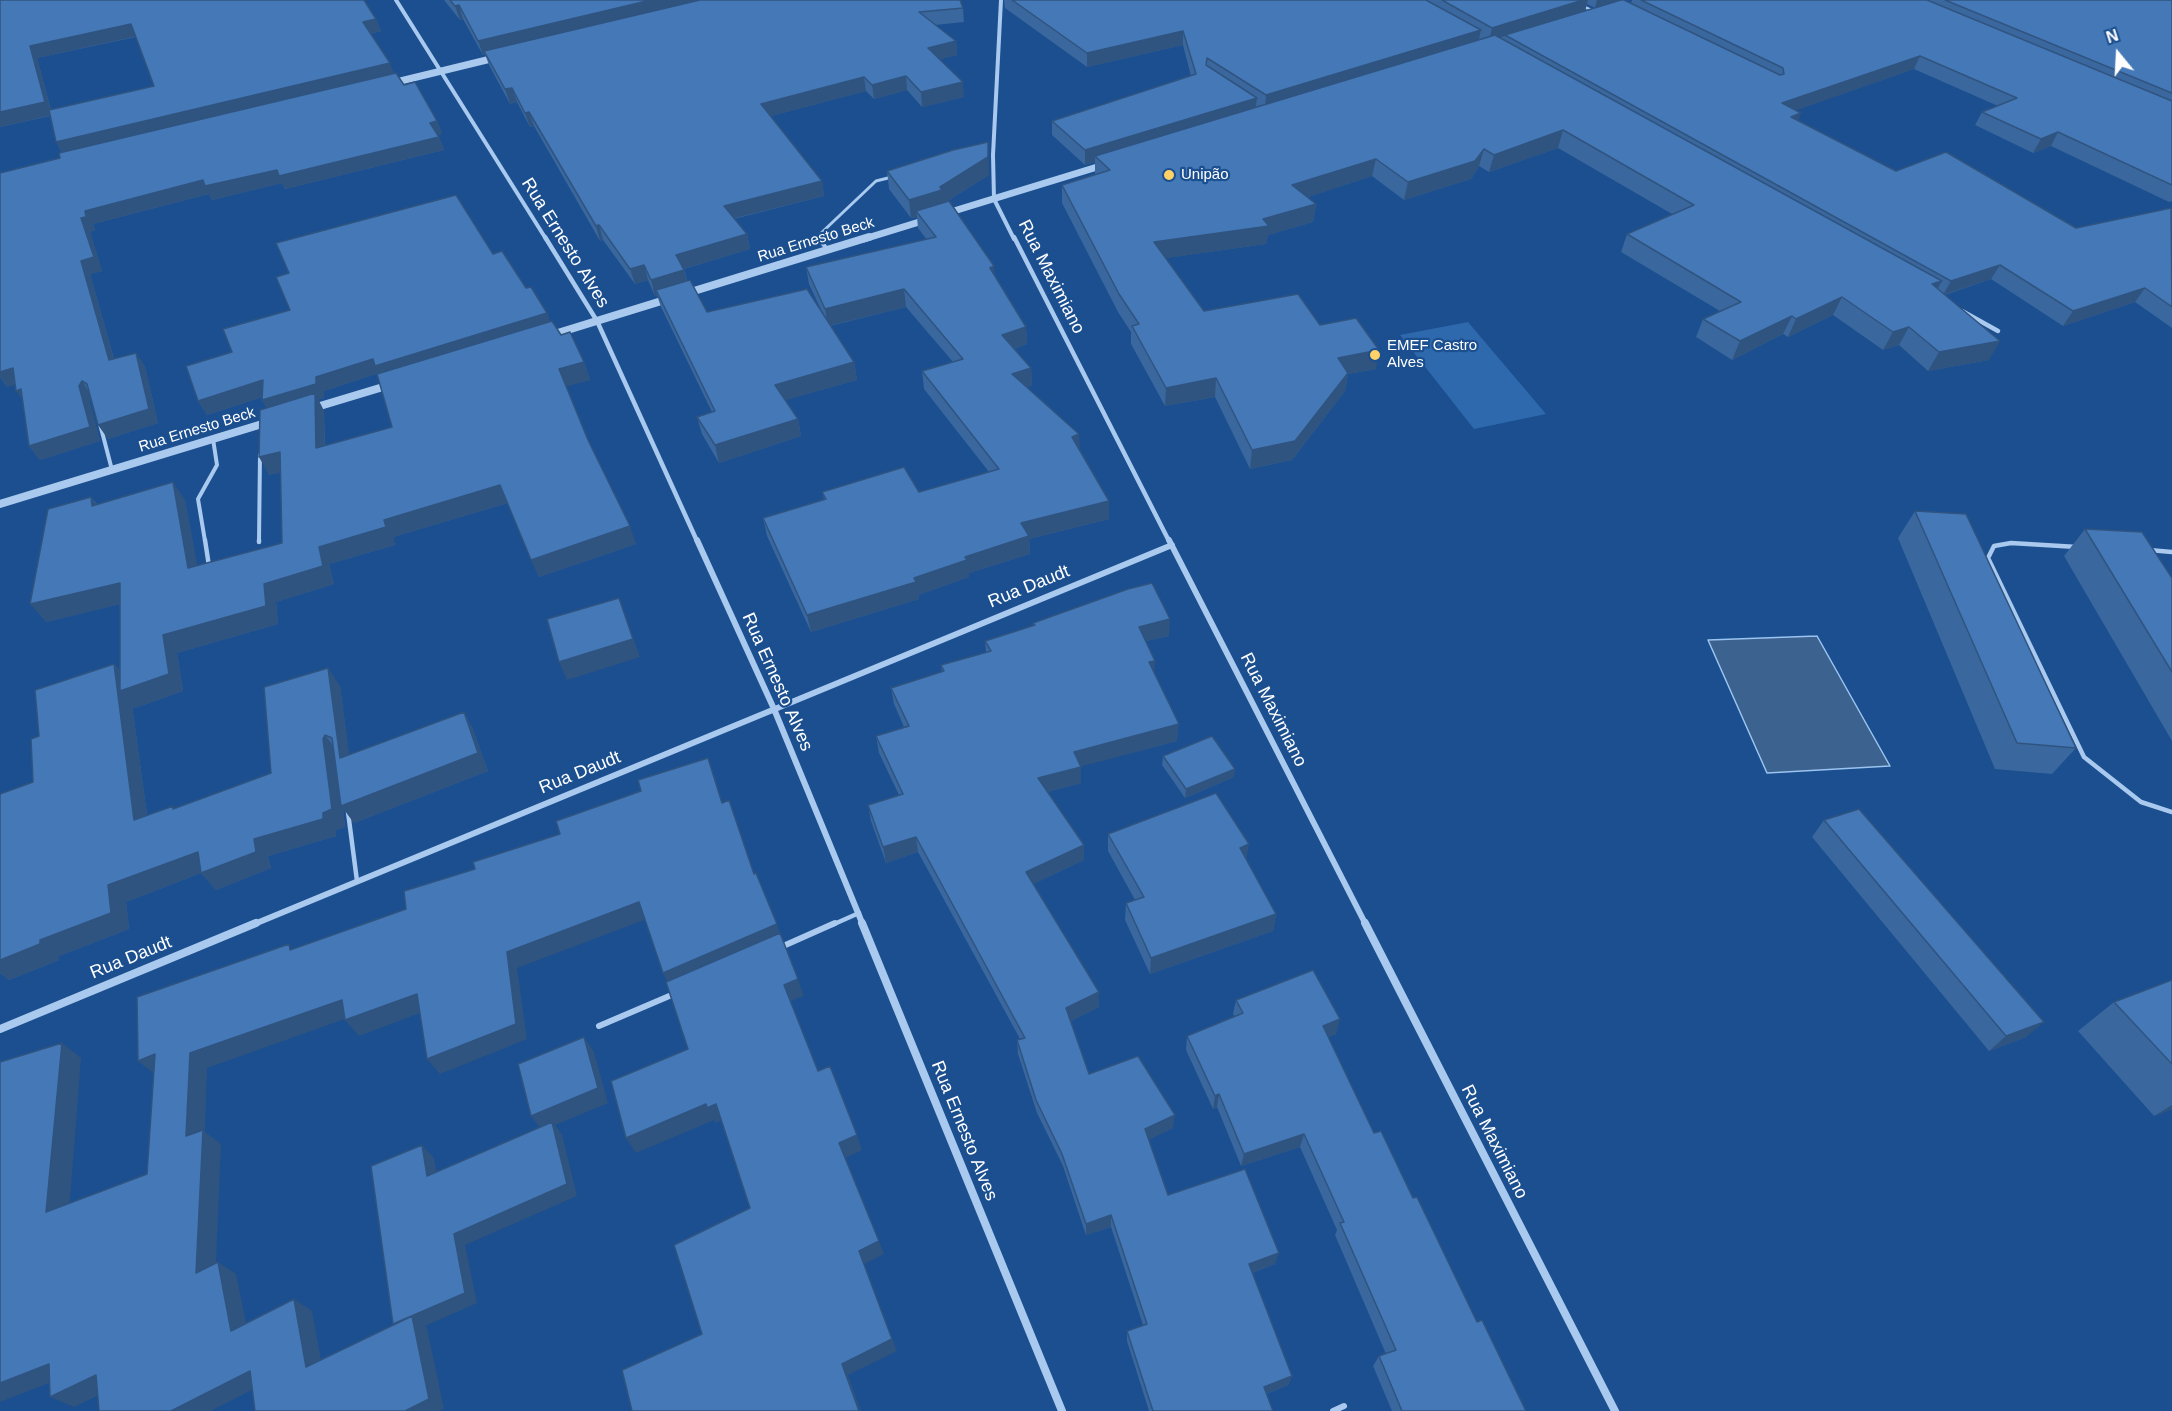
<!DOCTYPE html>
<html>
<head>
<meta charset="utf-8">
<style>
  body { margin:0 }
  #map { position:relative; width:2172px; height:1411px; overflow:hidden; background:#1b4f8f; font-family:Helvetica,sans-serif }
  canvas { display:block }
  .north { position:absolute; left:2088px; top:24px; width:60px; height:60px; -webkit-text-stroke:4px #1b4f8f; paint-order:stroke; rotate:342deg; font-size:16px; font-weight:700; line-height:24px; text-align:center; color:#fff }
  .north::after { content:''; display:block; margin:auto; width:21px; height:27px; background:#fff; clip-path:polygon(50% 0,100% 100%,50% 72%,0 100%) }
</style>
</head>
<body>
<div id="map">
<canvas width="2172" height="1411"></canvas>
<div class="north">N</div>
</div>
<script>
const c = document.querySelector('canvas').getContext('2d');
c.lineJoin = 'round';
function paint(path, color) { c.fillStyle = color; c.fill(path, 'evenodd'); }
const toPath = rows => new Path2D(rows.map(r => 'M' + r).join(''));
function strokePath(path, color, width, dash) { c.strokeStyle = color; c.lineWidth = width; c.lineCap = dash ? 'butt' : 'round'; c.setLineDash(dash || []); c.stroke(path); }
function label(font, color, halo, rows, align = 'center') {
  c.font = font + ' Helvetica,sans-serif'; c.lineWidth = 4.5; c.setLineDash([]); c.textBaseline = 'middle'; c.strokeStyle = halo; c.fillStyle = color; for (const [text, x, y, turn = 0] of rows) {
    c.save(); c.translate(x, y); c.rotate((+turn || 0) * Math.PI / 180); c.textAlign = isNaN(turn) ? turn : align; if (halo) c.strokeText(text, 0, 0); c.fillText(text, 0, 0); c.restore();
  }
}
paint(toPath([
  [1468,322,1546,414,1474,429,1400,335]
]), '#2e69ad');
const water = toPath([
  [1817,636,1890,766,1767,773,1708,640,1817,636]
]);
paint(water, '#3c6290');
strokePath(water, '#9cc4f0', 1.5);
strokePath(toPath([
  [1570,0,1595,12],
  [819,239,817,237,876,181,892,177]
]), '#a9c9ee', 3);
strokePath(toPath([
  [817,237,828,250],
  [100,424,112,470],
  [205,541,198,499,217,465,213,439],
  [259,541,260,455]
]), '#a9c9ee', 4);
strokePath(toPath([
  [205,540,209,566],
  [259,542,259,540],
  [2077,547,2011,543,1994,546,1988,558,2084,757,2141,802,2172,812],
  [2149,550,2172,552],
  [348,812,357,881],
  [832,925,859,913]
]), '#a9c9ee', 4.5);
strokePath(toPath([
  [781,947,835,923],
  [599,1026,674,994],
  [1333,1411,1344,1406]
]), '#a9c9ee', 6);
strokePath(toPath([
  [396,0,546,239],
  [1001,0,993,155,994,199,1014,239]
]), '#a9c9ee', 4);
strokePath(toPath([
  [545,237,597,321,697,541],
  [1014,237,1169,541],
  [1962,311,1998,331]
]), '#a9c9ee', 4.5);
strokePath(toPath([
  [697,540,774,709,863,925],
  [1169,540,1366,925],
  [252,925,1172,545]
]), '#a9c9ee', 6);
strokePath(toPath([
  [862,923,1062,1411],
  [1365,923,1615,1411],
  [0,1029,256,923]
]), '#a9c9ee', 8);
strokePath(toPath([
  [388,84,499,57],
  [944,214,1107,164],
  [864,239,929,219]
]), '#a9c9ee', 7);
strokePath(toPath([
  [548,336,869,237],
  [310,409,393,384],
  [0,504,272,421]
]), '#a9c9ee', 8);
paint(toPath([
  [0,0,376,19,381,31,370,34,394,74,437,121,442,134,438,135,444,150,285,189,282,183,212,200,209,194,93,224,95,230,90,232,102,271,90,274,114,359,136,353,145,367,158,423,108,439,91,397,89,400,100,441,40,460,29,446,22,398,15,384,7,387,0,377,0,173,60,158,62,152,56,142,50,116,0,127],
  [136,37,154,86,51,110,37,58],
  [444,0,960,0,963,8,964,22,935,25,956,41,957,55,940,59,964,97,922,107,907,90,874,99,866,91,771,116,822,181,824,196,734,219,747,234,750,249,684,269,687,280,707,312,822,312,809,284,806,267,927,240,918,228,917,217,911,218,889,189,887,171,989,175,946,202,995,275,1026,327,1027,344,1014,349,1031,368,1032,385,1027,387,1079,449,1109,501,1109,519,1029,539,1030,554,969,573,969,577,918,595,919,599,811,632,767,536,763,518,824,499,822,492,919,492,989,472,924,389,922,371,953,362,906,307,830,326,854,362,857,380,785,400,798,419,801,436,719,463,702,434,697,417,712,412,661,307,657,295,655,296,648,280,635,284,603,240,600,241,534,126,530,127,517,102,510,104,489,65,485,54,483,55,463,19,460,20],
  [1004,0,1624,0,1631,4,1632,0,2172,0,2172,201,2169,202,2051,146,2033,153,1975,125,1982,112,1998,106,1914,69,1796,110,1798,121,1896,171,2076,228,2172,208,2172,328,2135,302,2063,326,1991,279,1945,295,1989,360,1928,371,1899,345,1883,350,1833,315,1788,337,1783,334,1732,360,1696,337,1703,319,1720,311,1621,252,1627,234,1672,214,1558,148,1489,172,1479,166,1471,179,1404,200,1372,176,1308,197,1316,204,1313,222,1268,235,1266,244,1166,258,1204,311,1320,325,1376,369,1348,374,1345,391,1292,460,1250,469,1215,397,1165,406,1131,344,1131,332,1118,312,1062,203,1062,185,1096,174,1095,174,1095,162,1085,165,1052,135,1052,121,1191,76,1183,45,1087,67,1005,8],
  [1587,4,1595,8,1585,11],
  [493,254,526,288,547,313,550,322,584,362,590,380,566,386,588,440,636,544,539,577,508,503,393,537,395,545,329,564,334,584,276,602,278,624,177,653,183,691,135,708,132,705,147,815,175,808,271,773,340,686,349,755,464,712,473,730,488,771,354,823,343,808,345,827,336,830,336,836,268,856,271,868,216,890,201,873,126,902,129,929,59,956,59,960,9,980,0,973,0,794,33,782,39,736,114,664,120,671,120,604,46,622,91,497,97,504,185,500,197,566,282,543,281,472,269,475,267,408,262,400,262,397,207,415,198,401,232,352],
  [379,373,392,427,325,446,324,411,318,399,324,398,324,391],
  [1915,511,2076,748,2052,774,1995,769,1898,538],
  [2085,529,2172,578,2172,741,2064,556],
  [1033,623,1169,636,1146,641,1154,673,1177,741,1081,766,1081,783,1047,792,1084,860,1033,884,1099,1007,1071,1021,1089,1074,1173,1128,1148,1140,1168,1195,1275,1264,1252,1273,1292,1376,1288,1385,1266,1394,1273,1411,1149,1411,1127,1341,1127,1331,1143,1325,1111,1227,1086,1235,1063,1166,1037,1113,1018,1054,1017,1040,1020,1039,918,852,886,863,871,821,868,805,899,795,879,753,876,736,904,727,894,704,891,688,942,672,941,665,986,652,985,641,1033,626],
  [1163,756,1234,777,1185,798,1162,765],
  [1824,820,2026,1037,1989,1051,1812,837],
  [1108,834,1246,860,1276,914,1273,931,1150,974,1125,920,1126,903,1135,900,1108,851],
  [2172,980,2172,1109,2154,1116,2078,1031,2114,1002],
  [1236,1000,1336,1034,1328,1037,1374,1133,1413,1198,1477,1322,1526,1411,1392,1411,1373,1366,1379,1356,1386,1354,1335,1235,1337,1230,1300,1147,1241,1166,1217,1107,1213,1109,1186,1050,1187,1036,1234,1016,1233,1014]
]), '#3a679d');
paint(toPath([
  [651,0,712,0,484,51,485,54,483,55,478,41],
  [1583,0,1588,0,1585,11,1489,41,1492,28],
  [1597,0,1623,0,1595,8],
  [459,5,463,19,460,20,455,6],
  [376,19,381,31,368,34,363,22],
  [131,24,138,36,37,58,52,115,0,127,0,112,30,46],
  [1481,30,1478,44,1265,110,1266,95],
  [1183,31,1183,45,1087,67,1087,53],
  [956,41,957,55,929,62,928,48],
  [1920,56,1914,69,1777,117,1782,103],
  [390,63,395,76,64,155,56,142],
  [906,76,907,90,874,99,872,85],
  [864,77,866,91,764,118,761,104],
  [963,82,964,97,922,107,921,92],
  [512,88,517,102,510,104,505,89],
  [1257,98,1255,112,1095,156,1095,162,1085,165,1085,150],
  [529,112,534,126,530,127,525,113],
  [1801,113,1796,127,1791,117],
  [437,121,442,134,435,136,430,123],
  [1563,130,1558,148,1489,172,1494,155],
  [2058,132,2051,146,2033,153,2041,139],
  [439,137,444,150,285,189,282,183,212,200,209,194,93,224,95,230,90,232,102,271,90,274,118,374,109,360,81,261,81,218,85,211,203,180,277,170],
  [988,142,989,175,944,203,916,211,917,217,911,218,909,200,940,187],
  [1484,149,1479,166,1471,179,1404,200,1408,182],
  [1376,159,1372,176,1290,203,1292,185],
  [822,181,824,196,727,220,724,206],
  [1316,204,1313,222,1268,235,1266,244,1153,260,1154,242,1263,219],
  [599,225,603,240,600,241,596,226],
  [747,234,750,249,680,270,676,255],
  [644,265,648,280,635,284,630,269],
  [2000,265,1991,279,1943,295,1951,281],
  [994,266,995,283,990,268],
  [684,270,688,285,656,290,657,295,655,296,651,280],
  [1942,281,1932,299,1932,284],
  [2145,288,2135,302,2063,326,2073,311],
  [904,289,906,307,828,326,825,309],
  [1842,297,1833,315,1788,337,1796,319],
  [547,313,552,327,379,373,324,391,324,398,318,399,324,411,325,466,270,414,262,400,316,377,373,359],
  [1792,316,1783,334,1732,360,1740,341],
  [1026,327,1027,344,1003,353,1002,335],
  [1909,327,1899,345,1883,350,1893,332],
  [2000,341,1989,360,1928,371,1939,352],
  [1379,350,1376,369,1348,374,1345,391,1292,460,1250,469,1252,450,1338,358],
  [136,353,145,367,158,423,108,439,98,425],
  [584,362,590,380,565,387,559,369],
  [854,362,857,380,779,402,775,385],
  [13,368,23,382,7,387,0,377,0,372],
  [1031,368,1032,385,1013,391,1012,374],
  [1216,378,1215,397,1165,406,1166,388],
  [263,380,271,394,207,415,198,401],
  [82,381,91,395,89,400,100,441,40,460,29,446,79,386],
  [21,389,27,405,16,391],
  [798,419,801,436,719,463,715,445],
  [1079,434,1080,451,1072,437],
  [280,452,291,470,269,475,259,457],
  [173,482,185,500,201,586,188,568],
  [500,485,508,503,393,537,395,545,329,564,334,584,276,602,278,624,177,653,183,691,135,708,132,705,150,837,134,820,114,664,129,682,163,635,264,584,319,547,384,520],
  [91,497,104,515,92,506],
  [1109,501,1109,519,1029,539,1030,554,969,573,969,577,918,595,919,599,811,632,807,615,914,578,965,557,1021,523],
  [630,526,636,544,539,577,531,560],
  [120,583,133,601,46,622,30,604],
  [619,598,640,657,567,680,559,662],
  [1170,619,1169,636,1138,643,1139,627],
  [1155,661,1154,677,1149,662],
  [328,668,340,686,352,776,340,758],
  [464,712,473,730,488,771,354,823,343,808,345,827,336,830,336,836,268,856,271,868,216,890,201,873,126,902,129,929,59,956,59,960,9,980,0,973,0,960,40,940,108,885,198,852,254,839,325,735,338,752,342,806],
  [1179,724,1177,741,1075,768,1074,752],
  [1081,767,1081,783,1039,794,1038,778],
  [1235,769,1234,777,1185,798,1186,789],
  [916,837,918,852,886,863,883,847],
  [1249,844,1246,861,1240,848],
  [1084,845,1084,860,1027,887,1026,872],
  [639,902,647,919,517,968,527,1039,440,1074,427,1059,507,952],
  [1276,914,1273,931,1150,974,1151,958],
  [777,924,782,940,671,989,663,973],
  [798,979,804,996,790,1001,784,985],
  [1099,992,1099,1007,1067,1023,1066,1008],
  [417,994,430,1009,359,1036,345,1020],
  [342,1000,356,1015,207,1068,205,1132,221,1144,215,1285,196,1273,186,1136,190,1053],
  [1340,1019,1336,1034,1319,1040,1323,1026],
  [2044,1022,2026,1037,1989,1051,2006,1036],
  [584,1037,594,1052,608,1103,555,1125,562,1135,577,1196,465,1245,477,1303,425,1326,427,1328,444,1409,439,1411,405,1411,406,1334,393,1324,454,1234,542,1130,531,1116],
  [62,1043,81,1058,68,1225,46,1212],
  [155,1054,157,1076,138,1061],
  [1219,1094,1217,1107,1213,1109,1215,1096],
  [706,1104,716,1104,724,1119,715,1123,714,1120,636,1153,626,1138],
  [2172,1105,2172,1109,2154,1116],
  [1175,1115,1173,1128,1144,1142,1145,1129],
  [1304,1134,1300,1147,1241,1166,1244,1154],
  [857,1135,862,1150,845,1158,839,1143],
  [422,1145,434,1158,439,1187,427,1176],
  [1111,1215,1111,1227,1086,1235,1086,1224],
  [879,1241,884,1254,864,1264,897,1351,848,1375,861,1411,859,1411,842,1364,859,1251],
  [1279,1253,1275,1264,1246,1275,1249,1264],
  [218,1262,236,1274,250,1342,231,1331],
  [294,1299,312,1311,324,1377,306,1367],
  [49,1364,72,1374,0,1402,0,1383],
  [250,1371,269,1381,211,1411,171,1411],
  [96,1375,118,1386,74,1407,50,1397],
  [1292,1376,1288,1385,1260,1396,1264,1387]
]), '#305480');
const building = toPath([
  [0,0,364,0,376,19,363,22,390,63,56,142,49,110,154,86,131,24,30,46,45,102,0,112,0,0],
  [450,0,651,0,478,41,459,5,455,6,450,0],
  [700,0,960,0,963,8,919,12,956,41,928,48,963,82,921,92,906,76,872,85,864,77,761,104,822,181,724,206,747,234,676,255,684,270,651,280,644,265,630,269,599,225,596,226,529,112,525,113,512,88,505,89,484,51,700,0],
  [1012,0,1426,0,1481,30,1266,95,1207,58,1206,65,1257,98,1085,150,1052,121,1196,74,1183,31,1087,53,1012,0],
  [1442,0,1583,0,1492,28,1442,0],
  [1621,0,1624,0,1780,75,1784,74,1783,68,1641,0,1927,0,2172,101,2172,185,2058,132,2041,139,1982,112,2017,98,1920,56,1782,103,1801,113,1791,117,1896,171,1946,152,2076,228,2171,208,2172,307,2145,288,2073,311,2000,265,1951,281,1505,35,1621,0],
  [1945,0,2172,0,2172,93,1945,0],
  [1495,35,1942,281,1932,284,2000,341,1939,352,1909,327,1893,332,1842,297,1796,319,1792,316,1740,341,1703,319,1741,302,1627,234,1694,205,1563,130,1494,155,1484,149,1475,161,1408,182,1376,159,1292,185,1316,204,1263,219,1269,226,1154,242,1204,311,1298,294,1320,325,1356,318,1379,350,1338,358,1348,373,1295,441,1252,450,1216,378,1166,388,1132,326,1139,324,1119,294,1062,185,1110,170,1095,156,1495,35],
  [396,73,404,85,415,82,437,121,430,123,439,137,279,176,277,170,205,186,203,180,85,211,86,217,81,218,94,257,81,261,109,360,136,353,149,409,98,425,87,384,82,381,79,386,90,427,29,446,21,389,16,391,13,368,0,372,0,173,60,158,59,153,396,73],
  [988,142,988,157,940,187,942,190,909,200,887,171,953,150,988,142],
  [456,195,493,254,502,251,526,288,531,287,547,313,375,366,373,359,316,377,316,384,262,400,263,380,198,401,186,366,232,352,223,329,290,310,276,277,289,273,276,243,456,195],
  [949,201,994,266,990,268,1026,327,1002,335,1031,368,1012,374,1079,434,1072,437,1109,501,1021,523,1029,536,965,557,967,560,914,578,916,582,807,615,763,518,826,499,822,492,904,467,919,492,999,469,922,371,963,359,904,289,825,309,806,267,936,237,916,211,949,201],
  [690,280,707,312,807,289,854,362,775,385,798,419,715,445,697,417,715,411,656,290,690,280],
  [552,321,561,335,570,332,584,362,559,369,588,440,630,526,531,560,500,485,384,520,386,527,319,547,323,566,264,584,266,606,163,635,169,674,120,691,120,583,30,604,48,509,91,497,92,506,173,482,188,568,282,543,280,452,259,457,260,410,315,393,316,448,392,427,377,374,552,321],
  [1915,511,1966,514,2076,748,2017,743,1915,511],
  [2085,529,2142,532,2172,578,2172,672,2085,529],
  [1152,583,1170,619,1139,627,1155,661,1149,662,1179,724,1074,752,1081,767,1038,778,1084,845,1026,872,1099,992,1066,1008,1089,1074,1138,1056,1175,1115,1145,1129,1168,1195,1245,1169,1279,1253,1249,1264,1292,1376,1264,1387,1273,1411,1153,1411,1127,1331,1147,1324,1111,1215,1086,1224,1062,1154,1036,1100,1017,1040,1025,1038,916,837,883,847,868,805,903,794,876,736,909,726,891,688,944,671,941,665,991,651,985,641,1035,625,1033,623,1128,589,1152,583],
  [619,598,633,639,559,662,547,619,619,598],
  [114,664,134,820,173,806,173,809,271,773,264,687,328,668,340,758,464,712,478,753,341,806,332,738,325,735,323,739,332,809,323,813,323,819,254,839,256,852,201,873,198,852,108,885,111,913,40,940,40,944,0,960,0,794,33,782,31,739,39,736,35,690,114,664],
  [1212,736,1235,769,1186,789,1163,756,1212,736],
  [708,758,722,803,729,800,754,874,756,873,777,924,663,973,639,902,507,952,516,1024,427,1059,417,994,345,1020,342,1000,190,1053,186,1136,203,1130,196,1273,218,1262,231,1331,294,1299,306,1367,412,1316,429,1399,405,1411,255,1411,250,1371,171,1411,99,1411,96,1375,50,1397,49,1364,0,1383,0,1062,62,1043,46,1212,147,1174,155,1054,138,1061,137,997,289,944,290,950,406,909,404,891,475,869,473,862,560,834,556,821,641,791,638,780,708,758],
  [1216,793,1249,844,1240,848,1276,914,1151,958,1126,903,1144,897,1108,834,1216,793],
  [1859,809,2044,1022,2006,1036,1824,820,1859,809],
  [780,933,798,979,784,985,818,1071,830,1066,857,1135,839,1143,879,1241,859,1251,892,1339,842,1364,859,1411,632,1411,622,1370,702,1334,674,1245,750,1208,716,1104,707,1108,706,1104,626,1138,611,1081,688,1049,666,982,780,933],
  [1313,970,1340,1019,1323,1026,1374,1133,1381,1131,1413,1198,1417,1197,1477,1322,1482,1320,1526,1411,1402,1411,1379,1356,1396,1350,1340,1223,1344,1222,1304,1134,1244,1154,1219,1094,1215,1096,1187,1036,1243,1013,1236,1000,1313,970],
  [2172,980,2172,1064,2114,1002,2172,980],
  [584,1037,598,1088,531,1116,518,1064,584,1037],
  [552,1122,567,1184,454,1234,465,1293,393,1324,371,1166,422,1145,427,1176,552,1122]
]);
paint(building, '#4478b7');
strokePath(building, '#305480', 1.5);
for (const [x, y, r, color] of [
  [1169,175,6,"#ffd166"],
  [1375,355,6,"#ffd166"]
]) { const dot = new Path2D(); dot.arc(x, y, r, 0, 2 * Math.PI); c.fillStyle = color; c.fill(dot); strokePath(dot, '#1b4f8f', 2); }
label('15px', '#fff', '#1b4f8f', [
  ["Unipão",1181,175],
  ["EMEF Castro",1387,346],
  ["Alves",1387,363]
], 'left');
label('15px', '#fff', '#1b4f8f', [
  ["Rua Ernesto Beck",816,240,-17],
  ["Rua Ernesto Beck",197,430,-17]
]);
label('18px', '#fff', '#1b4f8f', [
  ["Rua Ernesto Alves",565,243,58],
  ["Rua Maximiano",1051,277,63],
  ["Rua Daudt",1029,587,-22],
  ["Rua Ernesto Alves",777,682,66],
  ["Rua Maximiano",1273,710,63],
  ["Rua Daudt",580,773,-22],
  ["Rua Daudt",131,958,-22],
  ["Rua Ernesto Alves",964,1131,68],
  ["Rua Maximiano",1494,1142,63]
]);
</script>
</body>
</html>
